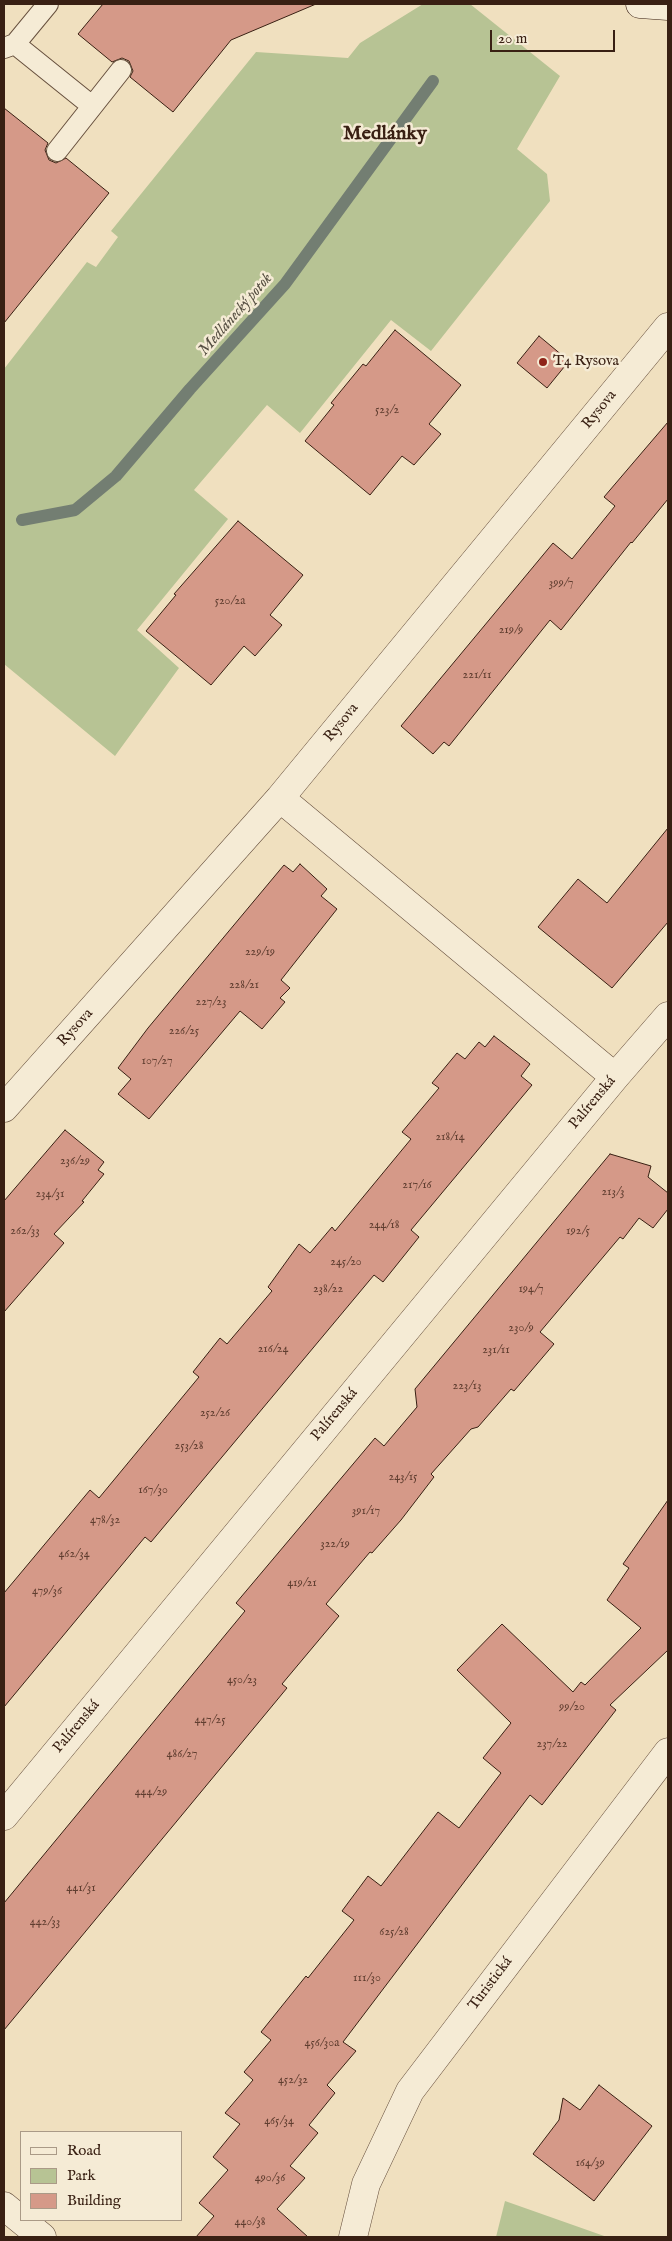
<!DOCTYPE html>
<html>
<head>
<meta charset="utf-8">
<style>
  body { margin:0 }
  #map { position:relative; width:672px; height:2241px; overflow:hidden; background:#f0e0bf; font-family:"IM FELL English",serif }
  canvas { display:block }
  .frame { position:absolute; inset:0; border:5px solid #392013; pointer-events:none }
  .legend { position:absolute; left:20px; top:2131px; width:162px; height:90px; box-sizing:border-box; background:#f5ebd5; border:1px solid #aa9a87; margin:0; padding:6px 9px; list-style:none; font-size:15px; color:#392013 }
  .legend li { display:flex; align-items:center; gap:10px; height:25px }
  .legend b { width:25px; border:1px solid #aa9a87 }
  .scale { position:absolute; left:490px; top:30px; width:125px; height:22px; box-sizing:border-box; border:2px solid #392013; border-top:0; padding-left:6px; font-size:15px; line-height:18px; white-space:nowrap; color:#392013; -webkit-text-stroke:4px #f5ebd5; paint-order:stroke }
</style>
</head>
<body>
<div id="map">
<canvas width="672" height="2241"></canvas>
<div class="frame"></div>
<ul class="legend">
<li><b style="height:6px;background:#f5ebd5"></b>Road</li>
<li><b style="height:14px;background:#b7c394"></b>Park</li>
<li><b style="height:14px;background:#d59988"></b>Building</li>
</ul>
<div class="scale">20 m</div>
</div>
<script>
const c = document.querySelector('canvas').getContext('2d');
c.lineJoin = 'round';
function paint(path, color) { c.fillStyle = color; c.fill(path, 'evenodd'); }
const toPath = rows => new Path2D(rows.map(r => 'M' + r).join(''));
function strokePath(path, color, width, dash) { c.strokeStyle = color; c.lineWidth = width; c.lineCap = dash ? 'butt' : 'round'; c.setLineDash(dash || []); c.stroke(path); }
function label(font, color, halo, rows, align = 'center') {
  c.font = font + ' "IM FELL English",serif'; c.lineWidth = 5; c.setLineDash([]); c.textBaseline = 'middle'; c.strokeStyle = halo; c.fillStyle = color; for (const [text, x, y, turn = 0] of rows) {
    c.save(); c.translate(x, y); c.rotate((+turn || 0) * Math.PI / 180); c.textAlign = isNaN(turn) ? turn : align; if (halo) c.strokeText(text, 0, 0); c.fillText(text, 0, 0); c.restore();
  }
}
paint(toPath([
  [423,4,470,4,560,76,517,149,547,174,550,201,431,351,391,320,300,433,267,405,194,490,228,519,137,630,179,668,115,756,4,664,4,369,87,262,96,267,118,237,111,231,256,52,348,58,360,43],
  [505,2201,607,2237,496,2237]
]), '#b7c394');
strokePath(toPath([
  [22,520,75,510,116,476,190,389,285,284,433,81]
]), '#737e72', 12);
const building = toPath([
  [103,4,316,4,231,40,173,112,130,77,133,71,129,61,122,58,112,62,78,34,103,4],
  [4,108,48,143,45,150,49,160,56,163,66,158,109,193,4,323,4,108],
  [395,330,461,385,429,424,441,434,414,465,402,456,370,495,305,441,334,405,331,403,363,364,366,366,395,330],
  [539,336,569,361,547,388,517,363,539,336],
  [668,422,668,499,632,543,631,542,561,630,550,620,449,746,444,742,433,754,401,726,553,543,572,559,615,506,604,497,668,422],
  [238,521,303,575,270,615,282,625,255,656,244,646,211,685,146,631,176,595,174,594,238,521],
  [668,828,668,922,612,988,538,927,578,879,607,903,668,828],
  [300,864,327,889,321,896,337,909,281,980,290,988,280,998,285,1002,262,1029,240,1011,149,1119,118,1094,131,1079,118,1068,148,1028,284,865,293,872,300,864],
  [494,1036,530,1064,521,1076,532,1085,411,1230,419,1237,383,1282,374,1275,151,1542,145,1537,4,1707,4,1593,90,1490,99,1498,199,1377,193,1372,220,1338,227,1344,272,1291,268,1287,299,1244,310,1253,332,1227,335,1231,411,1139,402,1132,439,1088,432,1083,457,1053,465,1059,479,1042,485,1047,494,1036],
  [65,1130,104,1162,98,1170,104,1174,82,1201,84,1202,54,1234,64,1243,4,1312,4,1201,65,1130],
  [610,1154,651,1166,648,1177,668,1193,668,1209,653,1228,639,1218,623,1239,620,1237,540,1332,554,1344,514,1391,511,1389,478,1427,471,1429,431,1474,434,1477,401,1520,372,1553,370,1552,326,1604,339,1616,282,1684,287,1688,4,2030,4,1903,245,1611,236,1603,375,1438,384,1446,417,1407,415,1389,610,1154],
  [668,1500,668,1650,610,1705,616,1710,542,1805,530,1795,343,2042,356,2051,327,2085,335,2093,309,2125,318,2133,290,2166,305,2178,277,2209,308,2237,196,2237,214,2216,199,2203,228,2170,213,2157,240,2124,225,2113,253,2080,244,2072,271,2040,261,2032,306,1976,308,1978,354,1920,342,1911,368,1876,381,1886,438,1812,459,1828,501,1773,483,1758,511,1723,457,1670,502,1624,573,1692,581,1682,585,1685,641,1628,607,1600,629,1568,623,1564,668,1500],
  [599,2085,652,2126,594,2201,533,2154,559,2120,563,2098,580,2110,599,2085]
]);
paint(building, '#d59988');
strokePath(building, '#392013', 1);
const lane = toPath([
  [15,44,48,4],
  [4,48,15,44,92,106],
  [57,151,121,70]
]);
const street = toPath([
  [280,798,615,1077],
  [4,1108,280,798,668,327],
  [4,1816,615,1077,668,1016],
  [4,2206,42,2237],
  [353,2237,366,2184,410,2091,668,1752]
]);
const secondary = toPath([
  [640,4,668,6]
]);
strokePath(lane, '#67503e', 22);
strokePath(street, '#67503e', 29);
strokePath(secondary, '#392013', 29);
strokePath(lane, '#f5ebd5', 20);
strokePath(street, '#f5ebd5', 28);
strokePath(secondary, '#f5ebd5', 28);
for (const [x, y, r, color] of [
  [543,362,5,"#8f2418"]
]) { const dot = new Path2D(); dot.arc(x, y, r, 0, 2 * Math.PI); c.fillStyle = color; c.fill(dot); strokePath(dot, '#f5ebd5', 2); }
label('12px', '#603e30', null, [
  ["523/2",387,411],
  ["399/7",561,584],
  ["520/2a",230,602],
  ["219/9",511,631],
  ["221/11",477,676],
  ["229/19",260,953],
  ["228/21",244,986],
  ["227/23",211,1003],
  ["226/25",184,1032],
  ["107/27",157,1062],
  ["218/14",450,1138],
  ["236/29",75,1162],
  ["217/16",417,1186],
  ["213/3",613,1193],
  ["234/31",50,1195],
  ["244/18",384,1226],
  ["262/33",25,1232],
  ["192/5",578,1232],
  ["245/20",346,1263],
  ["238/22",328,1290],
  ["194/7",531,1290],
  ["230/9",521,1329],
  ["216/24",273,1350],
  ["231/11",496,1351],
  ["223/13",467,1387],
  ["252/26",215,1414],
  ["253/28",189,1447],
  ["243/15",403,1478],
  ["167/30",153,1491],
  ["391/17",366,1512],
  ["478/32",105,1521],
  ["322/19",335,1545],
  ["462/34",74,1555],
  ["419/21",302,1584],
  ["479/36",47,1592],
  ["450/23",242,1681],
  ["99/20",572,1708],
  ["447/25",210,1721],
  ["237/22",552,1745],
  ["486/27",182,1755],
  ["444/29",151,1793],
  ["441/31",81,1889],
  ["442/33",45,1923],
  ["625/28",394,1933],
  ["111/30",367,1979],
  ["456/30a",322,2044],
  ["452/32",293,2081],
  ["465/34",279,2122],
  ["164/39",590,2164],
  ["490/36",270,2179],
  ["440/38",250,2223]
]);
label('15px', '#392013', '#f5ebd5', [
  ["T4 Rysova",553,362]
], 'left');
label('15px', '#392013', '#f5ebd5', [
  ["Rysova",600,410,-51],
  ["Rysova",342,723,-51],
  ["Rysova",76,1028,-48],
  ["Palírenská",593,1103,-50],
  ["Palírenská",335,1415,-50],
  ["Palírenská",77,1727,-50],
  ["Turistická",491,1984,-53]
]);
label('italic 16px', '#564f42', '#f5ebd5', [
  ["Medlánecký potok",236,315,-49]
]);
label('bold 20px', '#392013', '#f5ebd5', [
  ["Medlánky",385,135]
]);
</script>
</body>
</html>
